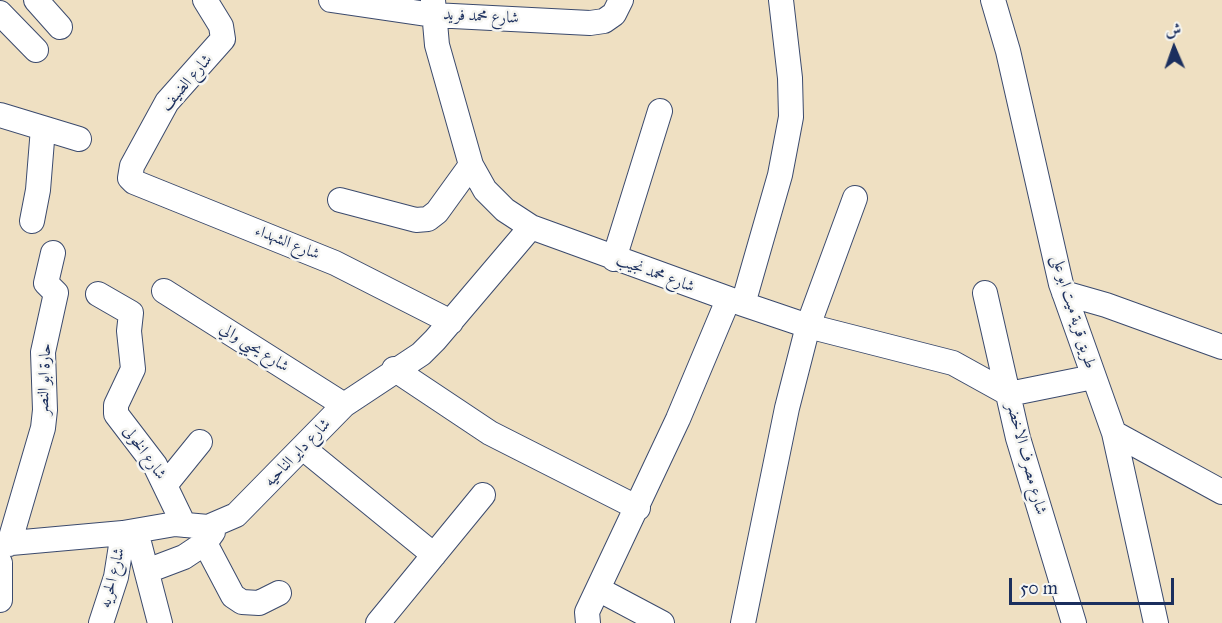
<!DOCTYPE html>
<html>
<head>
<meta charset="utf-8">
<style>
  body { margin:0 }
  #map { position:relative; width:1222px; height:623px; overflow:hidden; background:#efe0c2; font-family:"IM FELL Great Primer",Amiri,serif }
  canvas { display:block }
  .north { position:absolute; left:1144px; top:18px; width:60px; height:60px; -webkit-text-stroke:4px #f6f6f2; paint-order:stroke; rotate:358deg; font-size:16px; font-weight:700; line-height:24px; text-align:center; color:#1b2f5e }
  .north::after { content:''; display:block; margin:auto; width:21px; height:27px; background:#1b2f5e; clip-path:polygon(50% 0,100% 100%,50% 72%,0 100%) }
  .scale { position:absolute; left:1009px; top:578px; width:165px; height:27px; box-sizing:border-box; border:3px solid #1b2f5e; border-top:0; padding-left:8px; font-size:18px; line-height:21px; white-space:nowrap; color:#1b2f5e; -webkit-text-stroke:4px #f6f6f2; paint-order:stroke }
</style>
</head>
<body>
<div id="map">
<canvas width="1222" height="623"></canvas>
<div class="north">ش</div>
<div class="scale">50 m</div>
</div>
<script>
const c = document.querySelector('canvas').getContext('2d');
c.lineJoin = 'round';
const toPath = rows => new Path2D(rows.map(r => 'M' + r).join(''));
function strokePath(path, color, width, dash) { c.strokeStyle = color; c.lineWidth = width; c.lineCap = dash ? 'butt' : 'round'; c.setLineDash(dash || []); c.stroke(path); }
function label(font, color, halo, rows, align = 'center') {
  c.font = font + ' "IM FELL Great Primer",Amiri,serif'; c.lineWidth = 5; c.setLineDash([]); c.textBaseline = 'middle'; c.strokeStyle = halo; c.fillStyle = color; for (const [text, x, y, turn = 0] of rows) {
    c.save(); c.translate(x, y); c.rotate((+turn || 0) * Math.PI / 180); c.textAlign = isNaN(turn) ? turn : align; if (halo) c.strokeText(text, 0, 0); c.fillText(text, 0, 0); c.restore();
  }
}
const minor = toPath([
  [36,0,60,27],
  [205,0,221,26,223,39,167,102,132,166,130,178,134,182,335,263,451,322],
  [331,0,433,15,590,23,604,21,614,14,621,0],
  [433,0,437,45,471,165,485,190,505,210,531,227,743,304,808,326,953,363,1009,394,1093,377],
  [993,0,1008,51,1061,284,1114,433,1156,623],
  [0,13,36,50],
  [0,115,79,139],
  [340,200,416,220,428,219,437,212,471,165],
  [32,221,38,190,43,128],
  [614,259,660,111],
  [164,291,344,405],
  [985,293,1018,438,1074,623],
  [1064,293,1106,305,1222,347],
  [98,294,131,313,129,331,133,369,116,405,116,414,155,465,184,525],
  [743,304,780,175,791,117,790,78,781,0],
  [394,369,490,433,638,508],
  [1114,433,1222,492],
  [303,448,434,555],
  [166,484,200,442],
  [136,531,160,623],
  [205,543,233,596,242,602,259,603,279,593],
  [0,544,123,533,175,524,208,527,236,515,344,405,421,354,435,340,531,227],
  [9,544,43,428,45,410,43,352,56,293,46,283,53,253],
  [0,563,0,600],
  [147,571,184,557,205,543,213,532],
  [598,589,662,623],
  [101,623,116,577,123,533],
  [378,623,483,495],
  [588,623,587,612,678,419,728,300],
  [743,623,787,408,808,326,855,198]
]);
strokePath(minor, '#3b4a6d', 26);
strokePath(minor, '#fff', 24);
label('16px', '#1b2f5e', '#f6f6f2', [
  ["شارع محمد فريد",481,17,3],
  ["شارع الضيف",187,83,-49],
  ["شارع الشهداء",287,243,22],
  ["شارع محمد نجيب",655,274,20],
  ["طريق قرية ميت ابو على",1073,312,73],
  ["شارع يحيي والي",254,348,32],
  ["حارة ابو النصر",45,379,-88],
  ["شارع الخولى",144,453,54],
  ["شارع داير الناحيه",298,453,-46],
  ["شارع مصرف الاخضر",1026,459,75],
  ["شارع الحريه",113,578,-76]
]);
</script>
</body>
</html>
